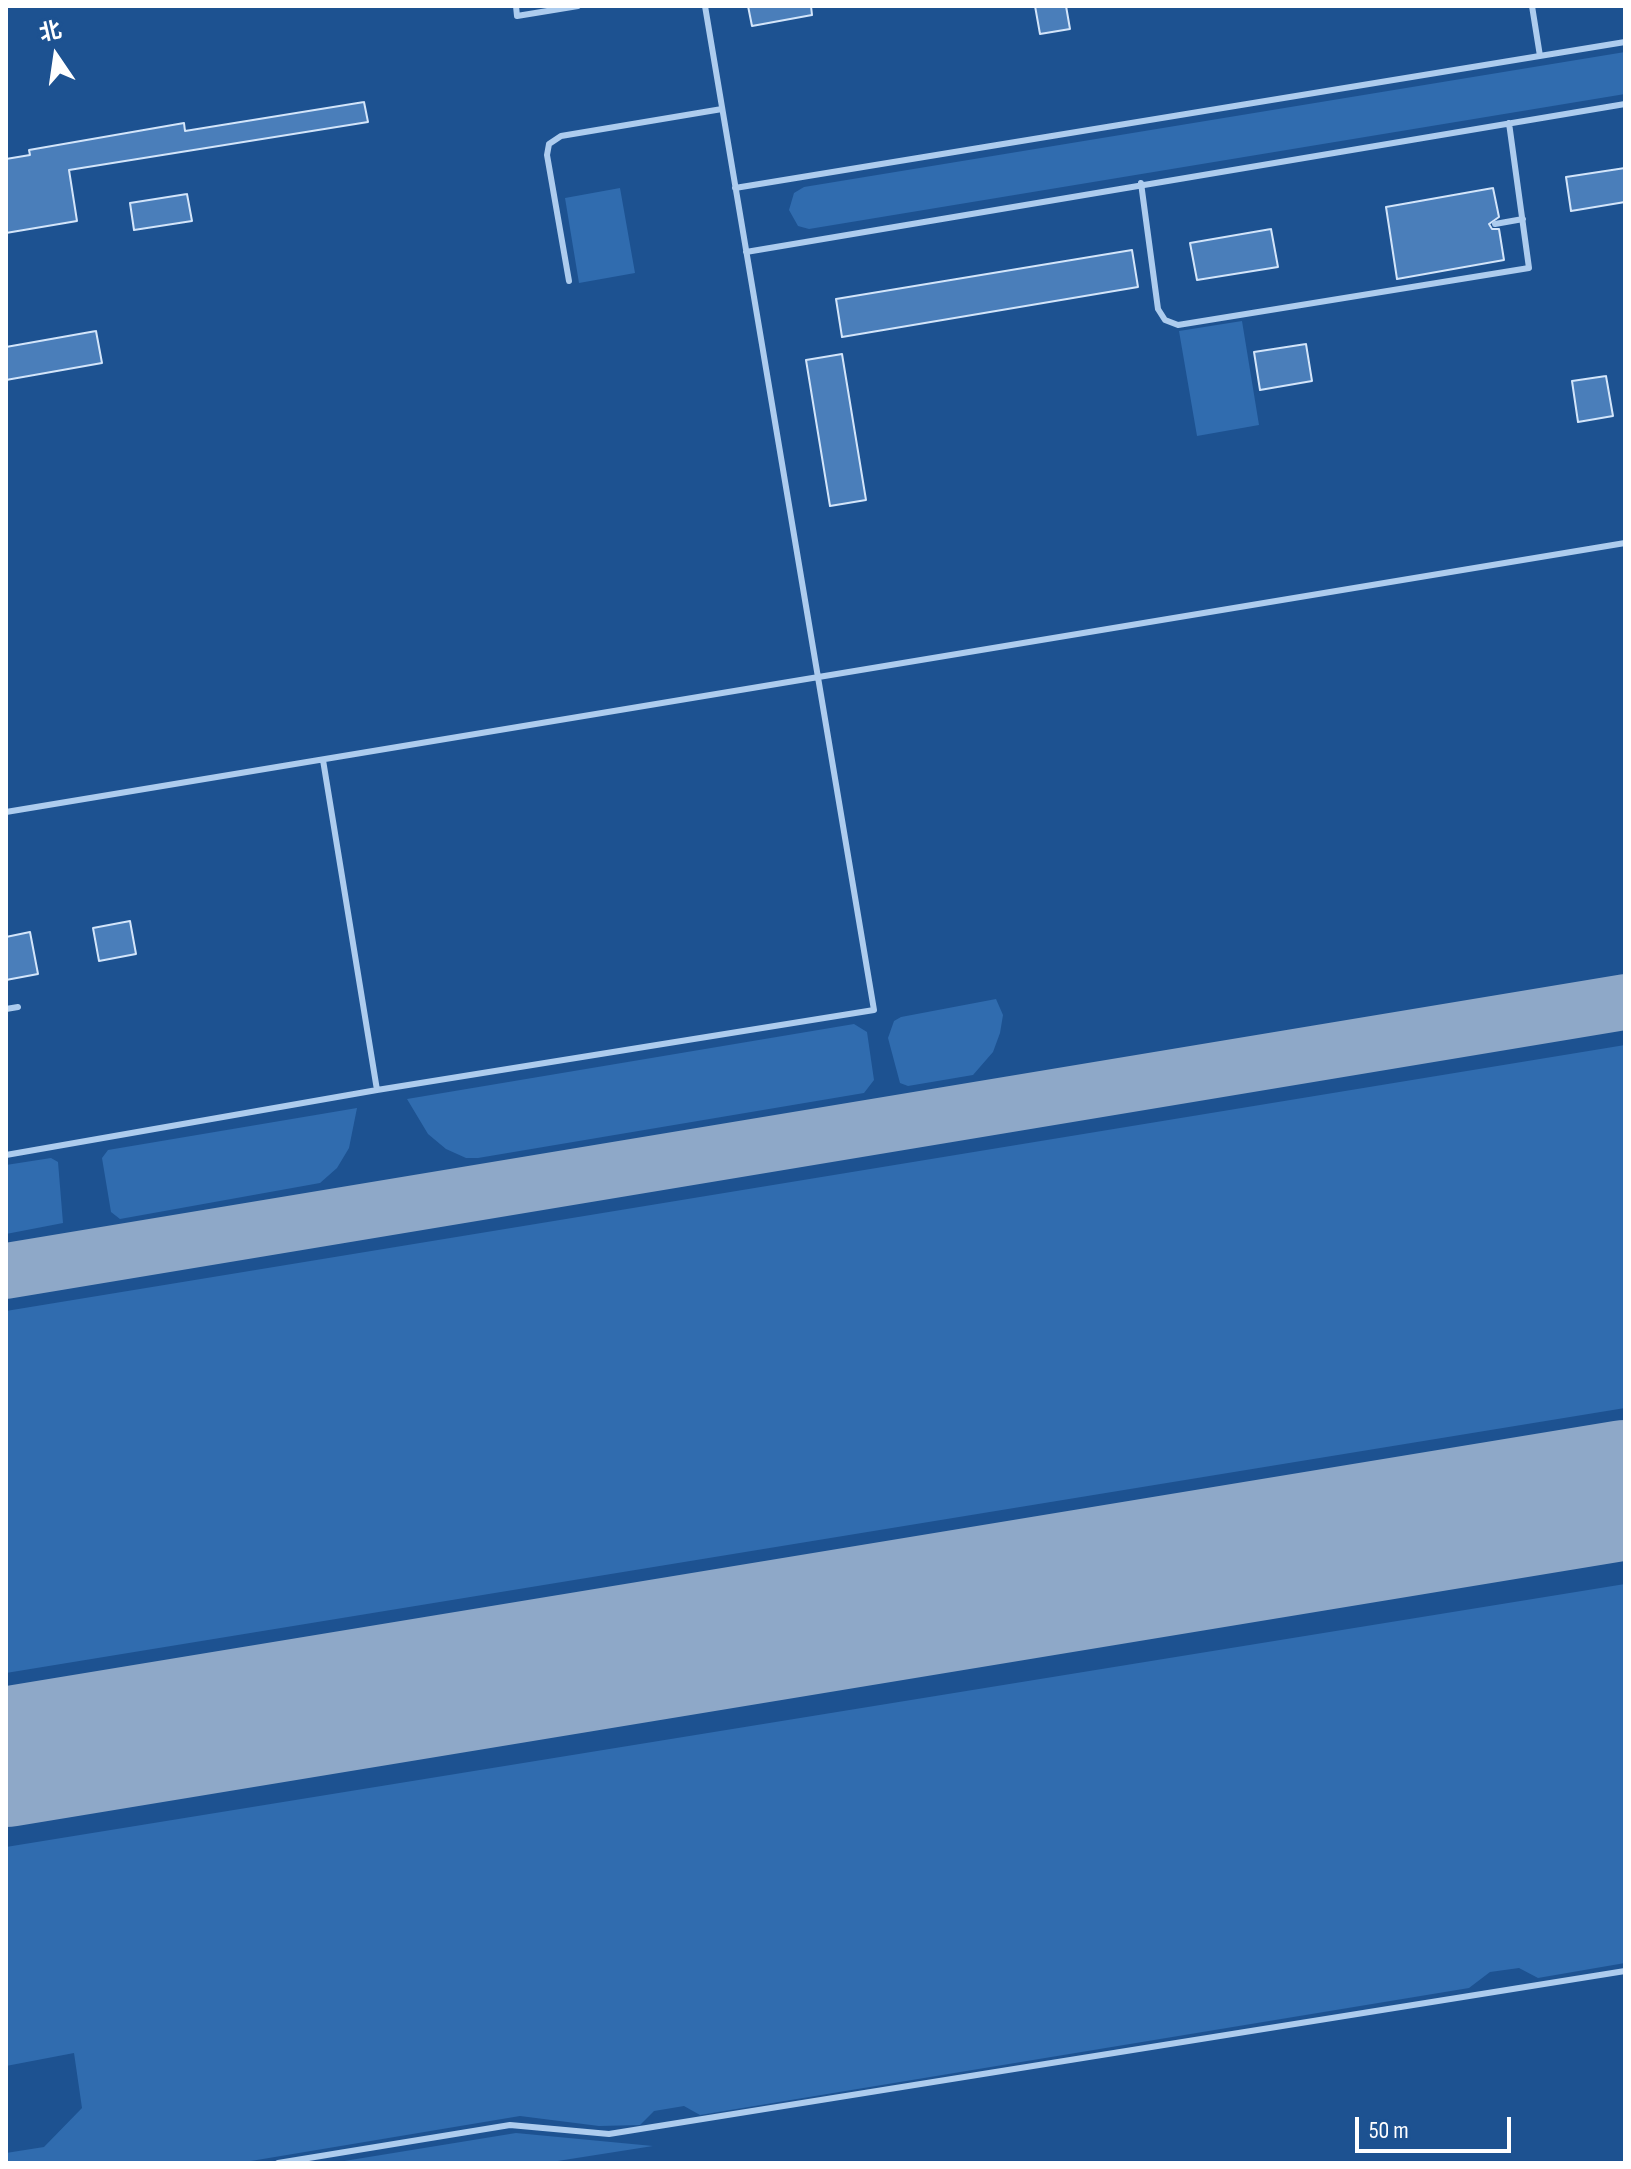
<!DOCTYPE html>
<html>
<head>
<meta charset="utf-8">
<style>
  body { margin:0 }
  #map { position:relative; width:1631px; height:2169px; overflow:hidden; background:#1d5291; font-family:"Sofia Sans Condensed","Noto Sans SC",sans-serif }
  canvas { display:block }
  .frame { position:absolute; inset:0; border:8px solid #fff; pointer-events:none }
  .north { position:absolute; left:16px; top:16px; width:80px; height:80px; -webkit-text-stroke:6px #1d5291; paint-order:stroke; rotate:347deg; font-size:22px; font-weight:700; line-height:32px; text-align:center; color:#fff }
  .north::after { content:''; display:block; margin:auto; width:28px; height:36px; background:#fff; clip-path:polygon(50% 0,100% 100%,50% 72%,0 100%) }
  .scale { position:absolute; left:1355px; top:2117px; width:156px; height:36px; box-sizing:border-box; border:4px solid #fff; border-top:0; padding-left:10px; font-size:24px; line-height:28px; white-space:nowrap; color:#fff; -webkit-text-stroke:6px #1d5291; paint-order:stroke }
</style>
</head>
<body>
<div id="map">
<canvas width="1631" height="2169"></canvas>
<div class="frame"></div>
<div class="north">北</div>
<div class="scale">50 m</div>
</div>
<script>
const c = document.querySelector('canvas').getContext('2d');
c.lineJoin = 'round';
function paint(path, color) { c.fillStyle = color; c.fill(path, 'evenodd'); }
const toPath = rows => new Path2D(rows.map(r => 'M' + r).join(''));
function strokePath(path, color, width, dash) { c.strokeStyle = color; c.lineWidth = width; c.lineCap = dash ? 'butt' : 'round'; c.setLineDash(dash || []); c.stroke(path); }
paint(toPath([
  [1625,52,1625,94,809,229,798,226,789,210,794,193,804,187],
  [620,188,635,273,579,283,565,198],
  [1242,321,1259,425,1197,436,1179,331],
  [996,999,1003,1015,1000,1033,993,1052,973,1075,908,1086,900,1083,888,1038,894,1021,901,1017],
  [854,1024,867,1032,874,1080,864,1093,478,1158,466,1158,446,1149,428,1134,407,1099],
  [1625,1045,1625,1408,6,1673,6,1311],
  [357,1108,349,1148,337,1168,320,1183,120,1219,111,1212,102,1158,108,1150],
  [51,1158,58,1162,63,1223,6,1234,6,1165],
  [1625,1584,1625,1963,1538,1978,1519,1968,1490,1972,1469,1988,700,2115,684,2106,654,2111,640,2125,599,2126,520,2116,239,2163,6,2163,6,2153,44,2147,82,2108,74,2053,6,2066,6,1847],
  [516,2133,653,2146,545,2163,332,2163]
]), '#306caf');
strokePath(toPath([
  [6,1271,1625,1002]
]), '#8ea8c8', 56);
strokePath(toPath([
  [6,1757,1625,1490]
]), '#8ea8c8', 140);
const building = toPath([
  [748,6,811,6,812,15,752,26,748,6],
  [1035,6,1066,6,1070,29,1040,34,1035,6],
  [364,102,368,122,69,170,77,221,6,233,6,159,30,155,29,150,184,123,185,131,364,102],
  [1625,168,1625,202,1571,211,1566,177,1625,168],
  [1493,188,1499,217,1489,224,1492,229,1499,229,1504,260,1397,279,1386,207,1493,188],
  [187,194,192,221,134,230,130,203,187,194],
  [1271,229,1278,267,1197,280,1190,243,1271,229],
  [1132,250,1138,287,842,337,836,299,1132,250],
  [96,331,102,363,6,380,6,347,96,331],
  [1306,344,1312,381,1260,390,1254,352,1306,344],
  [842,354,866,500,830,506,806,360,842,354],
  [1606,376,1613,416,1578,422,1572,381,1606,376],
  [130,921,136,954,99,961,93,928,130,921],
  [30,932,38,974,6,980,6,937,30,932]
]);
paint(building, '#4a7eba');
strokePath(building, '#d3e5fa', 2);
strokePath(toPath([
  [516,6,517,16,578,6],
  [1532,6,1540,56],
  [1141,183,1158,309,1165,320,1178,325,1529,268,1509,123],
  [735,188,1625,42],
  [1495,224,1523,219],
  [746,252,1625,104],
  [569,281,547,155,549,144,561,136,722,109],
  [323,760,377,1090,874,1010,705,6],
  [6,812,1625,543],
  [6,1009,18,1007],
  [6,1155,377,1090],
  [278,2163,510,2125,609,2134,1625,1971]
]), '#adccee', 6);
</script>
</body>
</html>
